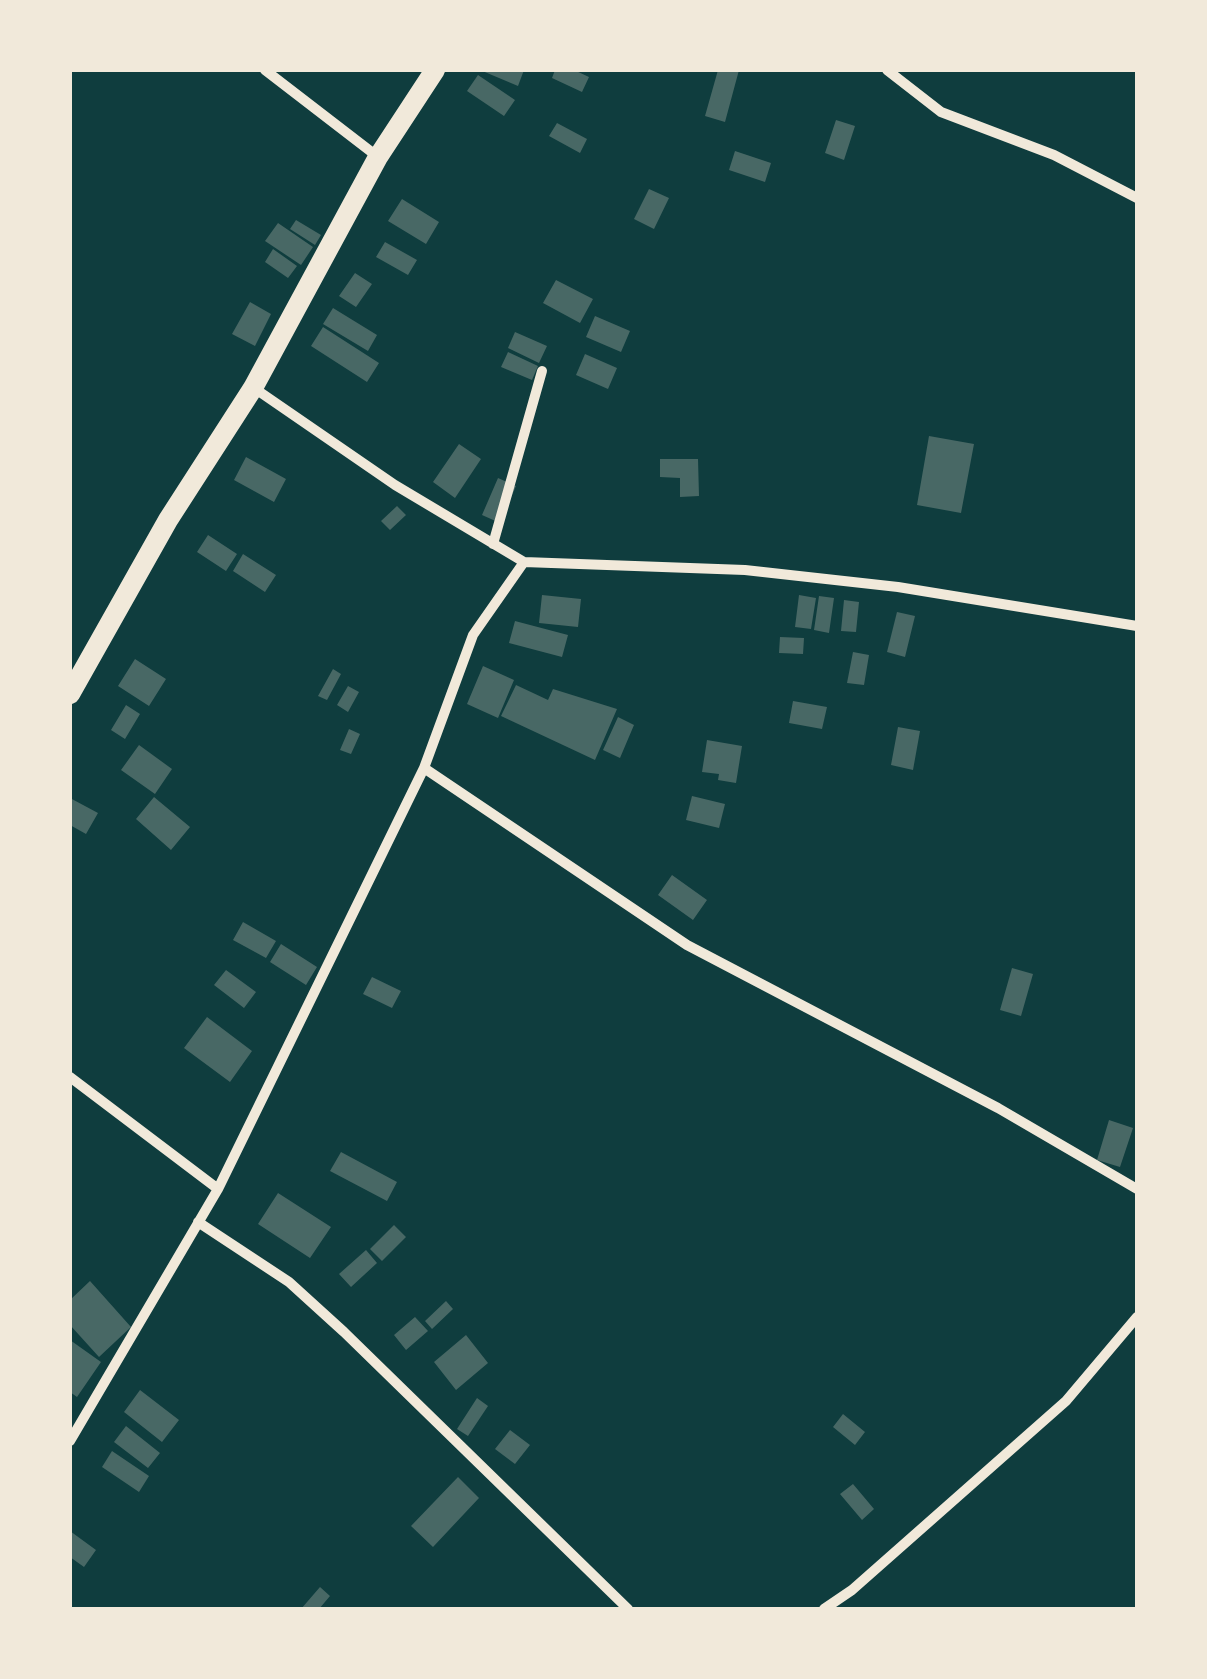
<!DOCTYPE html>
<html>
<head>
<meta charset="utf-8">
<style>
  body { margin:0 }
  #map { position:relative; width:1207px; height:1679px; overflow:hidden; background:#0f3d3e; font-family:Raleway,sans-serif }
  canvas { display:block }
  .frame { position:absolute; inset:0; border:72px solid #f1e9da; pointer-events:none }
</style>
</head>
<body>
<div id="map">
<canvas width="1207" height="1679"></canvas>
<div class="frame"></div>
</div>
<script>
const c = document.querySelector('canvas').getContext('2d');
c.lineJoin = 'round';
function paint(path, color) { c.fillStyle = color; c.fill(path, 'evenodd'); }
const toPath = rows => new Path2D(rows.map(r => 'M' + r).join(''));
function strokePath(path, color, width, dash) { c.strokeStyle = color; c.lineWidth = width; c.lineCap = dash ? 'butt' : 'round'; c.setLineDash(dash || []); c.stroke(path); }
paint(toPath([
  [480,70,524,70,518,86],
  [555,70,574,70,589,77,582,92,552,78],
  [718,70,739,70,725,122,705,116],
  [478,75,515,100,504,116,467,91],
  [836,120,855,126,844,160,825,153],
  [557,123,587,139,580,153,549,136],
  [735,151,771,163,765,182,729,170],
  [649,189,669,198,654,229,634,219],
  [402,199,439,222,426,244,388,221],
  [296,220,321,235,315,245,290,229],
  [278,223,313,247,301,265,265,241],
  [385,242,417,260,408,275,376,257],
  [273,249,297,266,288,278,265,262],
  [355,273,372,284,356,307,339,296],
  [556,280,593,299,580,323,543,303],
  [250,302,271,314,255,346,232,334],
  [333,308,377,335,368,351,323,324],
  [595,316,630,331,621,352,586,337],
  [323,327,379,363,367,382,311,346],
  [515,332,547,346,539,363,508,348],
  [508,352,538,366,532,380,501,367],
  [585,354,617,368,608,389,576,375],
  [929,436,974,444,961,513,917,505],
  [459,444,481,459,455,498,433,482],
  [246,457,286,479,274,502,234,480],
  [660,459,698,459,699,496,680,497,680,478,660,477],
  [498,478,516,486,500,523,482,515],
  [397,506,406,515,390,530,381,521],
  [208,535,237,554,226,571,197,552],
  [243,554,276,575,265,592,233,571],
  [542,595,581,599,578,627,539,623],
  [799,595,816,598,811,629,795,627],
  [819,596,834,598,829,633,814,630],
  [844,600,859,602,856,632,841,631],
  [897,612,915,616,905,657,887,652],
  [515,621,568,635,562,657,509,643],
  [780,637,804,638,803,654,779,653],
  [853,652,869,655,864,685,847,683],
  [135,659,166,679,149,706,118,686],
  [483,666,514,680,498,718,467,704],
  [333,669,341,674,327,700,318,696],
  [516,685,548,700,553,689,617,709,595,760,501,716],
  [348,686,359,692,348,712,337,705],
  [793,701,827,707,822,729,789,723],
  [126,705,140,714,125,739,111,730],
  [618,717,634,725,620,758,603,750],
  [898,727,920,731,913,770,891,765],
  [349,729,360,734,351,754,340,750],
  [707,740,742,746,736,783,718,780,719,774,702,772],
  [139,745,172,769,155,794,121,770],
  [692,796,725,804,719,828,686,820],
  [154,797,190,827,171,850,136,819],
  [70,798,98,813,86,834,70,825],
  [672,875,707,900,693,920,658,895],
  [243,922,276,941,266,958,233,940],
  [281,944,317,967,306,985,270,962],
  [1012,968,1033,974,1021,1016,1000,1010],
  [226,970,256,992,244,1008,214,985],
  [372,977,401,991,392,1008,363,994],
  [207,1017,252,1051,230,1082,184,1048],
  [1109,1120,1133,1128,1120,1167,1097,1160],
  [341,1152,397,1182,387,1201,330,1171],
  [278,1193,331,1227,310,1258,258,1224],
  [394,1225,406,1237,382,1261,370,1249],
  [366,1250,377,1263,351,1287,339,1274],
  [90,1281,131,1327,99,1357,70,1325,70,1300],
  [446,1301,453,1309,432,1329,425,1321],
  [415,1317,428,1331,406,1350,394,1335],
  [466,1335,488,1363,456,1390,434,1362],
  [70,1340,101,1362,77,1397,70,1392],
  [140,1390,179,1420,162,1442,124,1412],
  [477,1398,488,1406,468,1436,457,1429],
  [843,1414,865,1432,855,1445,833,1427],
  [126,1426,160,1453,148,1468,114,1442],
  [510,1430,530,1445,515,1464,495,1449],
  [112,1451,149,1476,139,1492,102,1467],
  [458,1477,479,1498,433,1547,411,1526],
  [853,1484,874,1509,862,1520,840,1494],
  [70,1531,96,1550,84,1567,70,1557],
  [320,1587,330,1596,319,1609,301,1609]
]), '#486865');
strokePath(toPath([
  [265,70,378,157],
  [887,70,941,112,1054,155,1137,198],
  [254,388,395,485,524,562,745,570,898,587,1137,626],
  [493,544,542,371],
  [424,768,687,945,998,1108,1137,1189],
  [70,1077,218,1189],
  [198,1222,289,1282,344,1332,628,1609],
  [70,1441,218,1189,424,768,473,635,524,562],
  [824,1609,852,1590,1066,1401,1137,1317]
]), '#f1e9da', 10);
strokePath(toPath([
  [70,694,168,520,253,388,378,157,435,70]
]), '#f1e9da', 20);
</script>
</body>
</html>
